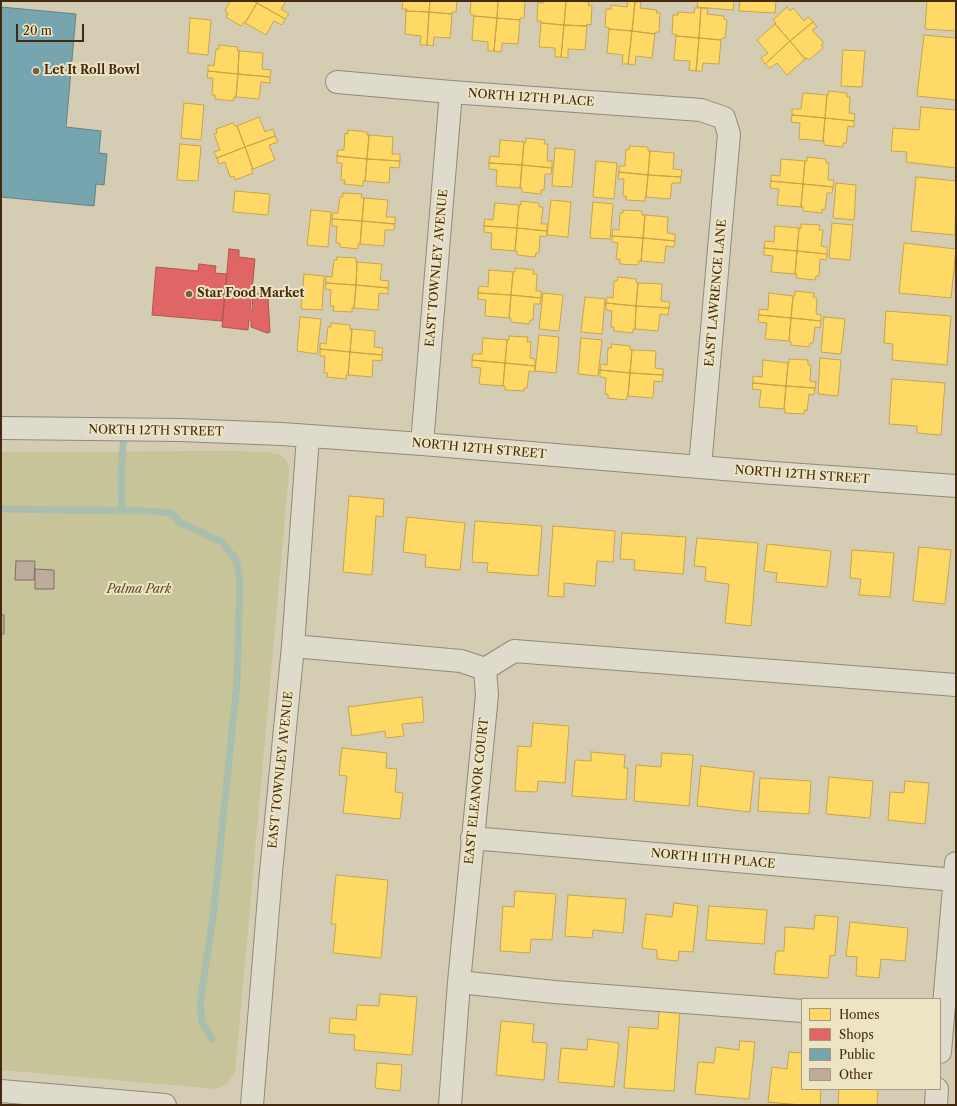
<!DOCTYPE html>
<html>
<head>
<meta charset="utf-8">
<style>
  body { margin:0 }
  #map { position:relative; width:957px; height:1106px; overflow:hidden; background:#d5cdb3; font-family:"Libre Caslon Text",serif }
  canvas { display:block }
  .frame { position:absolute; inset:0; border:2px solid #43290d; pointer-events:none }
  .legend { position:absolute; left:801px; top:998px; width:140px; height:92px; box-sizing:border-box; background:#ede4c4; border:1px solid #a9997b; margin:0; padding:5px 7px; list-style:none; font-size:12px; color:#43290d }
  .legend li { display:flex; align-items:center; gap:8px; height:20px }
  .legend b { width:20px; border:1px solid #a9997b }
  .scale { position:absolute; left:16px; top:24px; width:68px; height:18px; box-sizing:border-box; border:2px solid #43290d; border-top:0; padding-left:5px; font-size:12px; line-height:14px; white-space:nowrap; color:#43290d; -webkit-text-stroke:3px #ede4c4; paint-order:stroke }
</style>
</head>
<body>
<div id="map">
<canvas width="957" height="1106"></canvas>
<div class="frame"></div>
<ul class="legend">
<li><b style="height:11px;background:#ffd966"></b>Homes</li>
<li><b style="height:11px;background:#e06666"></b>Shops</li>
<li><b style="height:11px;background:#76a5af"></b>Public</li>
<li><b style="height:11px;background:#bdac9b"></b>Other</li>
</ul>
<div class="scale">20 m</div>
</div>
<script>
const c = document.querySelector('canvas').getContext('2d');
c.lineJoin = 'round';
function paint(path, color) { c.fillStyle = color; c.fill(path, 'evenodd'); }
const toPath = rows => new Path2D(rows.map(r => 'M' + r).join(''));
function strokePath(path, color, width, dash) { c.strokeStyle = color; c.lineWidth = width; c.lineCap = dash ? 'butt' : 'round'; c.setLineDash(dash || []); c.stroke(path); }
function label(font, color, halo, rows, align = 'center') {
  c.font = font + ' "Libre Caslon Text",serif'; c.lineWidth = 4; c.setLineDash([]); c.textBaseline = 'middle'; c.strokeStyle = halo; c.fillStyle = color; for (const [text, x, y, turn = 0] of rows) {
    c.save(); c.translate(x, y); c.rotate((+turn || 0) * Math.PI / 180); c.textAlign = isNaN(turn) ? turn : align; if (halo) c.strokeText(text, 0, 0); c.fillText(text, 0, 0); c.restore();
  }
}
paint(toPath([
  [235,451,266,452,280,455,285,459,289,466,289,473,235,1073,227,1083,217,1089,1,1070,1,452]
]), '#c6c498');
const homes = toPath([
  [230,1,253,1,257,3,245,23,244,22,241,26,226,17,228,13,225,11,230,1],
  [258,1,286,1,281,9,289,14,285,19,257,3,258,1],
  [403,1,430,1,429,12,406,11,407,9,402,9,403,1],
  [430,1,457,1,456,12,452,12,452,14,429,12,430,1],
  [471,1,498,1,497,18,474,16,474,15,470,14,471,1],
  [498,1,525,1,524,18,520,18,520,20,497,18,498,1],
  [543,1,566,1,564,25,541,23,541,21,537,21,538,2,543,3,543,1],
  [566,1,589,2,588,5,592,6,591,25,587,24,587,26,564,25,566,1],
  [628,1,635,2,632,31,609,29,609,28,605,27,606,9,611,9,611,5,627,7,628,1],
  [698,1,734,1,733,10,697,7,698,1],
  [740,1,776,1,775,13,739,11,740,1],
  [927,1,956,1,956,31,925,29,927,1],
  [635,2,641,2,640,8,657,10,656,13,660,13,659,32,655,32,655,34,632,31,635,2],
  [257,3,285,19,282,25,274,21,266,35,245,23,257,3],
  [787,7,790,11,793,8,804,21,808,17,813,22,790,41,775,24,776,23,773,20,787,7],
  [695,8,701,8,699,38,676,36,676,34,672,34,673,15,678,15,678,12,694,13,695,8],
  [701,8,708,9,707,14,724,16,724,19,727,20,725,38,722,38,721,40,699,38,701,8],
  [406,11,429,12,427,45,420,45,421,36,405,34,406,11],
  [429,12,452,14,450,38,434,37,433,46,427,45,429,12],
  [474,16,497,18,494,51,488,51,488,42,472,40,474,16],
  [190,18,211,20,208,55,188,53,190,18],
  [497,18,520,20,518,44,502,43,501,52,494,51,497,18],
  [813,22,817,27,812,30,824,43,821,45,823,48,809,60,807,58,805,59,790,41,813,22],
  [541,23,564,25,561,57,555,57,555,48,539,47,541,23],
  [775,24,790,41,765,64,761,58,768,53,757,40,775,24],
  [564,25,587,26,585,50,568,49,568,58,561,57,564,25],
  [609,29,632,31,628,64,622,64,623,55,607,53,609,29],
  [632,31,655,34,652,58,636,56,635,65,628,64,632,31],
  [924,35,956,38,956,100,917,96,924,35],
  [676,36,699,38,696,71,689,70,690,61,674,60,676,36],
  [699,38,721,40,719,64,703,63,702,71,696,71,699,38],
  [790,41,805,59,787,75,777,63,770,68,765,64,790,41],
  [219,45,238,47,237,50,239,51,238,74,208,71,208,65,214,66,216,49,219,49,219,45],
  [843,50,865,51,862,87,841,86,843,50],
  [239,51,263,53,262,69,271,70,270,77,238,74,239,51],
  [208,71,238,74,236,97,234,97,233,101,215,99,215,95,212,95,213,78,207,78,208,71],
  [238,74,270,77,270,83,261,82,259,99,236,97,238,74],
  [829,91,847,93,847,97,850,97,849,113,855,114,854,121,825,118,827,95,828,95,829,91],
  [803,93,827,95,825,118,792,115,792,109,801,109,803,93],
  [184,103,204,105,201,140,181,138,184,103],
  [921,107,956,110,956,168,906,162,907,152,891,151,893,128,919,130,921,107],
  [792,115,825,118,823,141,799,139,800,123,791,122,792,115],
  [259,117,265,132,273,129,275,136,245,147,237,126,259,117],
  [825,118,854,121,854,127,848,126,846,143,843,143,843,147,824,145,824,141,823,141,825,118],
  [233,123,235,126,237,126,245,147,217,158,214,152,220,150,214,134,217,133,216,129,233,123],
  [348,130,367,132,367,135,369,135,367,159,337,156,338,150,344,150,345,133,348,134,348,130],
  [369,135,393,137,392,154,400,154,400,161,367,159,369,135],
  [275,136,278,142,269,145,275,160,253,169,245,147,275,136],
  [526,138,545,140,544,144,548,144,547,161,552,161,552,168,522,165,524,142,526,143,526,138],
  [500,140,524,142,522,165,489,163,490,156,499,157,500,140],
  [180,144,201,146,198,181,177,180,180,144],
  [630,146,648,147,648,151,650,151,648,175,619,172,619,166,625,166,626,149,629,150,630,146],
  [245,147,253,169,251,169,253,173,235,180,234,176,230,177,225,162,219,164,217,158,245,147],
  [555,148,575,150,572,187,552,186,555,148],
  [650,151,674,153,673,169,682,170,681,177,648,175,650,151],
  [337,156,367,159,365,181,363,181,363,186,344,184,345,180,341,180,342,163,337,163,337,156],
  [807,157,826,159,826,163,829,163,828,180,834,180,833,187,803,184,805,161,807,161,807,157],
  [367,159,400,161,399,168,390,167,389,183,365,181,367,159],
  [781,159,805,161,803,184,771,181,771,175,780,176,781,159],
  [596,161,617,163,614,199,593,197,596,161],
  [489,163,522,165,520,188,496,186,497,170,489,169,489,163],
  [522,165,552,168,551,174,545,174,544,190,541,190,541,194,522,192,522,188,520,188,522,165],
  [619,172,648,175,646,197,645,197,645,201,626,200,626,196,623,196,624,179,618,179,619,172],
  [648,175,681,177,680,183,672,183,670,199,646,197,648,175],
  [916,177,956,181,955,235,911,231,916,177],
  [771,181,803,184,801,207,777,205,779,189,770,188,771,181],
  [836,183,856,185,854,220,833,218,836,183],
  [803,184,833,187,832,193,827,193,825,210,822,209,822,213,803,211,803,207,801,207,803,184],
  [235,191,270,194,268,215,233,212,235,191],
  [343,193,362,194,361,198,364,198,362,221,332,219,333,213,338,213,340,197,343,197,343,193],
  [364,198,388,200,386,217,395,217,395,224,362,221,364,198],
  [551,200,571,202,568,237,547,235,551,200],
  [521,201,539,203,539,207,543,207,541,224,547,224,547,231,517,228,519,205,521,205,521,201],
  [593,202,613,204,610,239,590,238,593,202],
  [495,203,519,205,517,228,484,226,485,219,493,220,495,203],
  [311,210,331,212,328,247,307,245,311,210],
  [623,210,642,211,642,215,645,215,643,238,612,236,613,229,619,230,620,213,623,213,623,210],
  [645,215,668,217,667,233,675,234,675,241,643,238,645,215],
  [332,219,362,221,360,244,358,244,358,249,340,247,340,243,336,243,337,226,332,226,332,219],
  [362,221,395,224,394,230,385,230,384,246,360,244,362,221],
  [832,223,853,225,850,260,829,258,832,223],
  [801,224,820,225,819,230,823,230,821,246,827,247,827,254,797,251,799,228,801,228,801,224],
  [484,226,517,228,515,251,491,249,492,233,484,232,484,226],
  [775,226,799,228,797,251,764,248,765,241,774,242,775,226],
  [517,228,547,231,546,237,540,236,539,253,536,253,535,257,517,255,517,251,515,251,517,228],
  [612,236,643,238,641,261,639,261,638,265,620,264,620,259,616,259,618,243,612,242,612,236],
  [643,238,675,241,674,247,666,246,664,263,641,261,643,238],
  [904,243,956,249,951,298,899,293,904,243],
  [764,248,797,251,795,274,771,272,773,256,764,255,764,248],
  [797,251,827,254,826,260,820,259,819,276,816,276,815,280,796,278,797,274,795,274,797,251],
  [337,257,356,258,356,262,357,262,356,285,326,283,326,276,332,277,334,260,337,260,337,257],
  [357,262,382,264,380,280,389,281,388,288,356,285,357,262],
  [515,268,534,270,533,274,537,274,536,291,541,291,541,298,511,295,513,272,515,272,515,268],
  [489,270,513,272,511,295,478,293,479,286,488,287,489,270],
  [304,274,324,276,322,310,301,309,304,274],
  [618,277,636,279,636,282,638,283,636,306,606,303,607,297,613,298,614,281,617,281,618,277],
  [326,283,356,285,354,308,352,308,352,312,333,311,334,306,330,306,331,290,325,289,326,283],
  [638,283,662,284,661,301,670,302,669,308,636,306,638,283],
  [356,285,388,288,388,294,379,293,378,310,354,308,356,285],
  [795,291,814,293,813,297,817,298,816,314,821,315,821,321,791,318,793,296,795,296,795,291],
  [478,293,511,295,509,318,485,316,486,300,478,299,478,293],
  [543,293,563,295,559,331,539,329,543,293],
  [769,293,793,296,791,318,759,315,759,309,768,310,769,293],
  [511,295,541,298,540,304,534,304,533,320,530,320,529,324,511,322,511,318,509,318,511,295],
  [585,297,605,299,602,334,581,332,585,297],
  [606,303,636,306,635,329,633,329,633,333,614,331,614,327,611,327,612,311,606,310,606,303],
  [636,306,669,308,668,315,660,314,658,331,635,329,636,306],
  [886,311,951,316,947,365,892,360,893,344,884,343,886,311],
  [759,315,791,318,789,341,765,339,767,323,758,322,759,315],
  [300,317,321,319,317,354,297,351,300,317],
  [824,317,845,319,841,354,821,352,824,317],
  [791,318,821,321,820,328,815,327,813,343,810,343,809,347,791,345,791,342,789,341,791,318],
  [331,323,350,325,350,329,352,329,350,352,320,349,320,343,326,344,328,327,331,327,331,323],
  [352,329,375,331,374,347,383,348,382,355,350,352,352,329],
  [539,335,559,337,556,373,535,371,539,335],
  [509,336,528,337,527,342,531,342,530,358,535,359,535,366,505,363,507,340,509,340,509,336],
  [483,338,507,340,505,363,472,360,473,354,482,354,483,338],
  [581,338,602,340,598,376,578,374,581,338],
  [612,344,630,346,630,349,632,350,630,373,600,370,601,364,607,365,608,348,611,348,612,344],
  [320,349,350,352,348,375,346,375,346,379,327,377,328,373,324,373,325,356,320,356,320,349],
  [632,350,656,351,655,368,663,369,663,375,630,373,632,350],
  [350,352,382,355,382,361,373,360,372,377,348,375,350,352],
  [820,358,841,360,838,396,818,394,820,358],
  [789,359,808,360,808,365,811,365,810,381,816,382,815,388,786,386,788,363,789,363,789,359],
  [472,360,505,363,503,386,479,384,481,368,472,367,472,360],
  [763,360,788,363,786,386,753,383,753,376,762,377,763,360],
  [505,363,535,366,534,372,529,371,527,388,524,388,524,391,505,390,505,386,503,386,505,363],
  [600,370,630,373,628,396,627,396,626,400,608,398,608,394,605,394,606,378,600,377,600,370],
  [630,373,663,375,662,382,654,381,653,398,628,396,630,373],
  [892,379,945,383,941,435,917,433,917,426,889,424,892,379],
  [753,383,786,386,784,409,759,407,761,390,752,389,753,383],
  [786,386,815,388,814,395,809,394,807,411,804,410,804,414,785,413,785,409,784,409,786,386],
  [349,496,384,499,383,517,376,516,372,575,343,572,349,496],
  [407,517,465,523,460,570,425,567,426,555,403,552,407,517],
  [475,521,542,526,538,576,487,572,488,563,472,562,475,521],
  [553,526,615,531,613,562,597,561,595,586,564,583,564,597,548,596,553,526],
  [622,533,686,537,683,574,634,570,635,560,620,559,622,533],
  [697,538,758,543,751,626,725,623,729,584,705,581,706,567,694,566,697,538],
  [767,544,831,551,827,587,776,582,777,573,764,571,767,544],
  [919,547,951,550,945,604,913,601,919,547],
  [852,550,894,553,890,597,859,595,861,579,850,578,852,550],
  [422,697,424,722,402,724,404,736,386,738,385,731,352,736,348,707,422,697],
  [533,723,569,726,565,783,538,781,537,792,515,791,518,746,531,747,533,723],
  [342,748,387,753,386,768,397,769,395,792,403,793,400,819,343,813,347,776,339,775,342,748],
  [591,752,625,755,624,768,628,768,626,800,572,796,575,760,591,761,591,752],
  [662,753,693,755,689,806,634,801,636,765,661,767,662,753],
  [701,766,754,772,750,812,697,806,701,766],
  [829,777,873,781,870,818,826,814,829,777],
  [760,778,811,781,809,814,758,811,760,778],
  [905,781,929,783,925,824,888,820,890,792,904,793,905,781],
  [336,875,388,880,381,958,333,953,336,924,331,924,336,875],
  [515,891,556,894,552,940,531,939,530,953,500,951,503,906,514,907,515,891],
  [568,895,626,899,623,933,593,930,592,938,565,936,568,895],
  [674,903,698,906,693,952,679,951,678,961,657,959,657,950,642,948,646,914,672,917,674,903],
  [709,906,767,910,764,944,706,940,709,906],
  [815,915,838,917,835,956,830,955,828,978,774,974,776,951,784,951,785,927,814,929,815,915],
  [850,922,908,928,905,961,881,959,879,978,856,976,857,957,846,956,850,922],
  [380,994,417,997,412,1055,354,1050,355,1035,329,1033,330,1018,356,1020,357,1005,379,1006,380,994],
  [659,1010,680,1011,674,1091,624,1088,629,1027,658,1029,659,1010],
  [501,1021,534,1024,532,1042,547,1043,544,1080,496,1075,501,1021],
  [588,1039,619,1043,614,1087,558,1082,561,1048,587,1050,588,1039],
  [740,1041,755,1042,749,1099,695,1094,698,1062,714,1063,716,1047,739,1050,740,1041],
  [789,1052,802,1053,802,1089,821,1089,820,1105,802,1105,768,1102,772,1067,787,1069,789,1052],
  [377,1063,402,1065,400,1091,375,1088,377,1063],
  [839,1089,878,1089,877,1105,838,1105,839,1089]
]);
paint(homes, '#ffd966');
strokePath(homes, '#c7a44b', 1);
const shops = toPath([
  [229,249,239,250,239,257,255,259,250,310,252,311,253,293,266,294,266,297,268,297,270,332,267,333,251,327,251,320,249,320,248,330,222,327,229,249],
  [199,264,216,266,215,273,227,274,222,321,152,315,156,267,198,271,199,264]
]);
paint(shops, '#e06666');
strokePath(shops, '#b1544b', 1);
const public = toPath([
  [1,7,76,14,66,127,101,131,99,153,107,154,104,185,96,184,94,206,1,197,1,7]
]);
paint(public, '#76a5af');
strokePath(public, '#67807e', 1);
strokePath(toPath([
  [1,509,147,511,172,513,179,522,222,542,236,560,240,578,237,682,214,909,200,1003,202,1022,212,1039],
  [122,511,121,475,124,432]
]), '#a9bead', 7);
const building = toPath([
  [16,561,35,561,34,580,15,580,16,561],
  [35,569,54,570,54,589,35,589,35,569],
  [1,615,4,615,4,634,1,634,1,615]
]);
paint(building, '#bdac9b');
strokePath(building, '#7b7262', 1);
const minor = toPath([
  [337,82,451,92,701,110,724,118,729,134,700,467],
  [1,428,180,430,282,434,422,444,760,472,956,486],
  [422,444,451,92],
  [293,646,461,661,485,669,487,695,459,982,450,1105],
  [485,669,514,651,956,685],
  [472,838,955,880],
  [459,982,554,992,802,1011],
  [940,1052,956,863],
  [1,1091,165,1105],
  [252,1105,271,872,293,646,308,436],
  [936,1105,937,1089]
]);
strokePath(minor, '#918976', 24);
strokePath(minor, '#dedbcc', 22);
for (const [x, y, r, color] of [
  [36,71,4,"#766247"],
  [189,294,4,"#766247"]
]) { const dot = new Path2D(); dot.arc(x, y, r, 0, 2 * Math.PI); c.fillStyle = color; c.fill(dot); strokePath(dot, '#ede4c4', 1.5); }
label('bold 12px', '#43290d', '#ede4c4', [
  ["Let It Roll Bowl",44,71],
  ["Star Food Market",197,294]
], 'left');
label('12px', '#43290d', '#ede4c4', [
  ["NORTH 12TH PLACE",531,98,4],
  ["EAST TOWNLEY AVENUE",437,268,-85],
  ["EAST LAWRENCE LANE",716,293,-85],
  ["NORTH 12TH STREET",156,431,1],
  ["NORTH 12TH STREET",479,449,5],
  ["NORTH 12TH STREET",802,475,4],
  ["EAST TOWNLEY AVENUE",281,770,-84],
  ["EAST ELEANOR COURT",477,791,-84],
  ["NORTH 11TH PLACE",713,859,5]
]);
label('italic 12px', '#5b4624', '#ede4c4', [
  ["Palma Park",139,590]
]);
</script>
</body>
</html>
